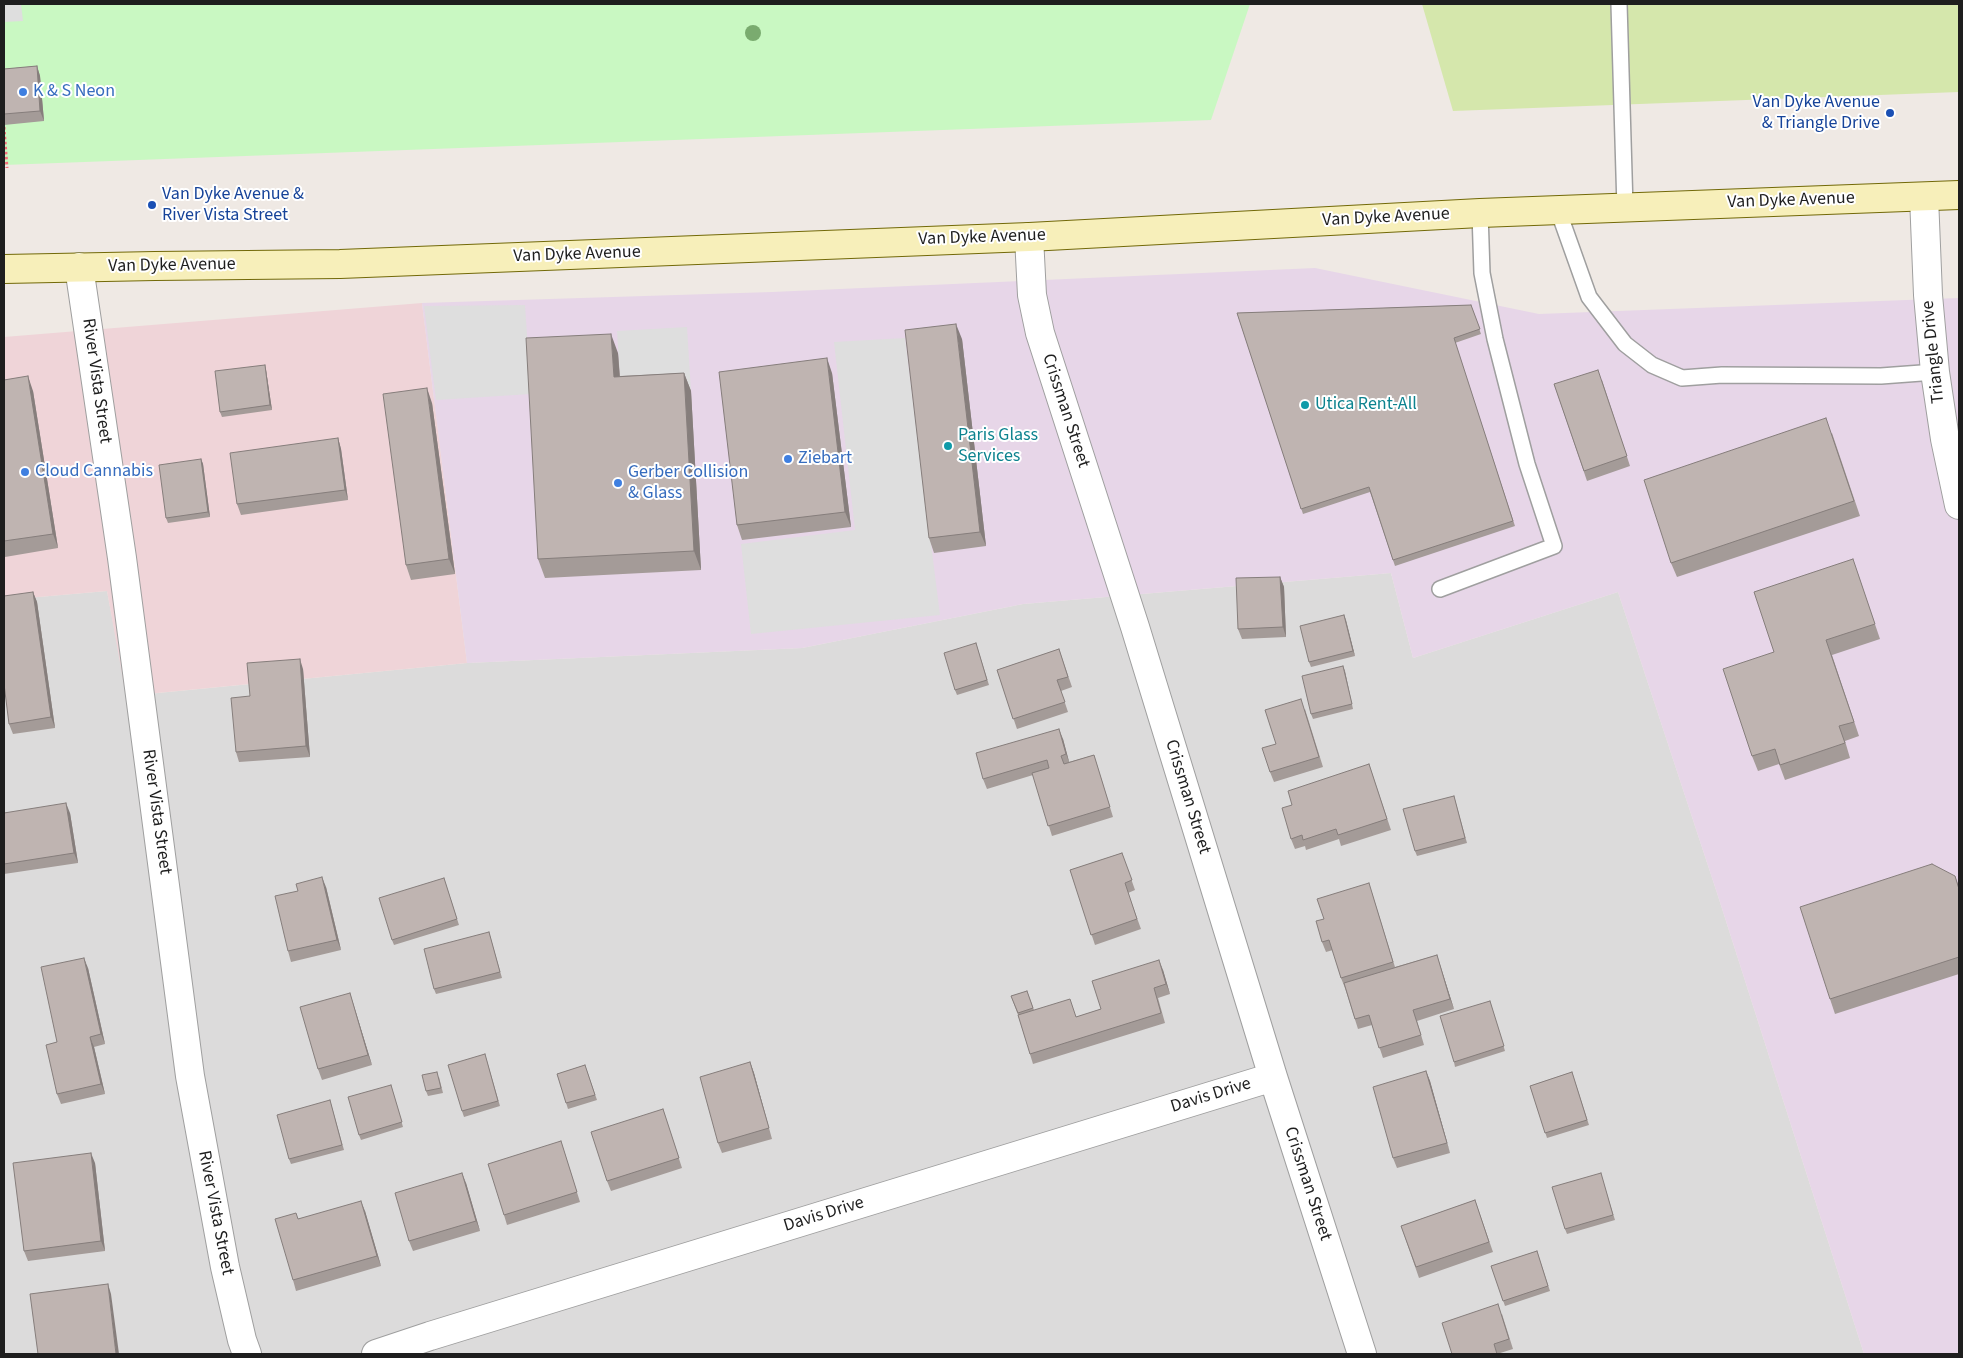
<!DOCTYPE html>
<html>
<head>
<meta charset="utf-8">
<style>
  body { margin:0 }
  #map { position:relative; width:1963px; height:1358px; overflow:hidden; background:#efe9e4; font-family:"Source Sans 3",sans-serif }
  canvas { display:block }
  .frame { position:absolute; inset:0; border:5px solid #1e1e1e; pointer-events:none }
</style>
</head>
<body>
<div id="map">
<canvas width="1963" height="1358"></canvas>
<div class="frame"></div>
</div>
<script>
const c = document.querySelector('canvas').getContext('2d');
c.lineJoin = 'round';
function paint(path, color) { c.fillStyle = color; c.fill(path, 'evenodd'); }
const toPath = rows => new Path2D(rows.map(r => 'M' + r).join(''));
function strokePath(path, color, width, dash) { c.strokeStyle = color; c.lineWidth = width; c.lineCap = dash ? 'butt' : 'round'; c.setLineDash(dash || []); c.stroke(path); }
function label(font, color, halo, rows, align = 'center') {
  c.font = font + ' "Source Sans 3",sans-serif'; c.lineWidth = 4; c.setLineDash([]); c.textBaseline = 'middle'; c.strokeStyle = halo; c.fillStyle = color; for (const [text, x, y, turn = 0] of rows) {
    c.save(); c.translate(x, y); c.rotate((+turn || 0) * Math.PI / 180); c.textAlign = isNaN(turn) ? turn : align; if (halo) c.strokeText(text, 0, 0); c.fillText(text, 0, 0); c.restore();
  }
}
paint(toPath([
  [1391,573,1413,658,1618,592,1718,896,1864,1354,4,1354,4,600,107,591,127,696,467,663,802,648,1023,604]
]), '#dcdbdb');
paint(toPath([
  [422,303,467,663,126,696,107,591,4,600,4,337]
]), '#efd4d8');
paint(toPath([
  [1315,268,1539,314,1959,298,1959,1354,1864,1354,1718,896,1618,592,1413,658,1391,573,1023,604,802,648,467,663,422,303,772,292]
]), '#e7d6e8');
paint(toPath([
  [1422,4,1959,4,1959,92,1453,111]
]), '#d5e7ac');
paint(toPath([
  [4,4,1250,4,1211,120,4,165]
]), '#c9f8c2');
paint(toPath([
  [4,4,21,4,23,21,4,22],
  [525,305,531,394,436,400,424,306],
  [687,327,691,391,621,396,617,331],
  [905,338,940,615,751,634,741,544,855,530,834,342]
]), '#dedede');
const lane = toPath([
  [1619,4,1625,208],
  [1558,210,1589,297,1625,344,1652,365,1682,378,1722,375,1881,376,1935,372],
  [1440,589,1554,546,1527,464,1495,339,1482,273,1480,213]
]);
const street = toPath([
  [1924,197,1928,295,1935,372,1945,439,1959,505],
  [1029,237,1032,295,1040,333,1135,627,1273,1077,1362,1354],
  [79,267,122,558,190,1076,225,1267,242,1340,247,1354],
  [376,1354,430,1336,1273,1077]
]);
const secondary = toPath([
  [4,269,155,266,340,264,1029,237,1480,213,1959,195]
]);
strokePath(lane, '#9f9f9f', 18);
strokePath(street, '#9f9f9f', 30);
strokePath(secondary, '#726908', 30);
strokePath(toPath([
  [4,127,7,168]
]), '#f56f7b', 3, [2.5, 2.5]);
strokePath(lane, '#fff', 15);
strokePath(street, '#fff', 28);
strokePath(secondary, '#f7efba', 28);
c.fillStyle = '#7aab6f';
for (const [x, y] of [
  [753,33]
]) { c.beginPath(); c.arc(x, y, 8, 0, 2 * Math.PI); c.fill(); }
paint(toPath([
  [37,66,40,76,44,121,4,125,4,69],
  [1471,305,1481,334,1455,343,1515,526,1395,566,1370,492,1303,514,1237,313],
  [962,339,986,546,934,553,929,538],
  [618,353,620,376,684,373,691,391,701,570,545,578,538,559],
  [265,365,266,370,272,410,222,417,220,412],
  [832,373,851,527,742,540,737,525],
  [4,380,33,391,58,548,5,557,4,554],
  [1602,380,1630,466,1587,481,1554,384],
  [432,403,455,574,411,580,406,565],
  [1832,433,1860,516,1677,577,1671,563],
  [338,438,341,449,348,500,241,515,237,504],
  [201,459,203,464,210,517,168,523,166,518],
  [1858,574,1880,639,1832,655,1859,736,1845,741,1850,758,1785,780,1779,764,1758,771,1752,756,1774,652],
  [1280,577,1284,587,1286,637,1242,639,1238,629],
  [33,592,37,602,55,728,13,734,9,724],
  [1344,615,1355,656,1311,667,1309,662],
  [976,643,989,685,957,695,955,690],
  [1059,649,1072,687,1061,691,1068,712,1017,729,997,670],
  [1343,666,1353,709,1313,719,1311,714],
  [303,669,310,757,239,762,236,752,250,696],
  [1305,709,1323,767,1274,782,1270,772,1276,744],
  [1063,739,1069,762,1094,755,1113,817,1052,836,1033,775,987,789,983,779],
  [1369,764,1391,830,1341,846,1339,839,1306,850,1305,846,1295,849,1291,839,1292,805],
  [1454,796,1467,843,1417,856,1415,851],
  [4,813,70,813,78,863,4,874],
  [1122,853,1135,890,1128,893,1141,929,1095,945,1070,870],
  [1955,876,1959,887,1959,974,1835,1014,1830,999],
  [444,878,459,925,394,945,392,940],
  [326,887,341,950,291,962,288,951],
  [1372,893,1395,967,1437,955,1454,1009,1417,1021,1424,1045,1383,1058,1372,1025,1358,1029,1345,988,1341,978,1333,950,1326,952,1322,942,1324,919],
  [489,932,502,978,436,994,434,989],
  [88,968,105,1044,94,1047,105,1094,61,1104,57,1094,57,1042],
  [1163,970,1170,994,1158,998,1165,1023,1033,1064,1018,1015,1011,996,1027,991,1034,1010,1076,1017,1101,1009],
  [350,993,372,1065,322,1080,318,1069],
  [1490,1001,1505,1051,1455,1067,1454,1062],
  [485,1054,500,1106,464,1117,462,1111],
  [750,1062,754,1073,772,1139,722,1153,718,1143],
  [585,1065,597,1100,568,1109,557,1074],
  [1426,1071,1430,1081,1450,1153,1397,1168,1393,1158],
  [1572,1072,1589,1125,1547,1138,1530,1086],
  [439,1077,443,1093,428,1096,426,1091],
  [391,1085,403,1127,361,1140,359,1135],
  [330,1100,344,1150,291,1164,289,1159],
  [663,1109,682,1168,611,1191,607,1181],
  [561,1141,580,1202,507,1225,504,1215],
  [95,1163,105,1251,28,1261,24,1251],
  [1602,1178,1615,1220,1567,1234,1565,1229],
  [466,1183,480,1231,413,1251,409,1241],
  [1475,1200,1493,1252,1419,1278,1401,1226],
  [365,1211,381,1266,296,1291,293,1280,298,1219],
  [1537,1251,1550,1291,1505,1306,1491,1266],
  [1502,1314,1513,1349,1497,1354,1452,1354]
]), '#a49b98');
paint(toPath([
  [37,66,40,76,44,121,40,111],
  [956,324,962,339,986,546,980,532],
  [611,334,618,353,621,396,614,377],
  [827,358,832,373,851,527,845,512],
  [265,365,266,370,272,410,270,405],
  [684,373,691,391,701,570,694,551],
  [28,376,33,391,58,548,53,534],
  [427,388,432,403,455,574,449,559],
  [338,438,341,449,348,500,345,490],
  [201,459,203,464,210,517,208,512],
  [1280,577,1284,587,1286,637,1283,627],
  [33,592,37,602,55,728,51,717],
  [1344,615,1346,620,1355,656,1353,651],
  [300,659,303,669,310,757,306,746],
  [1343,666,1345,671,1353,709,1352,704],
  [1059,729,1063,739,1070,765,1066,754],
  [66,803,70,813,78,863,74,853],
  [322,877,326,887,341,950,337,940],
  [1437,955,1440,965,1454,1009,1450,999],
  [84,958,88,968,105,1044,101,1034],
  [1159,960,1163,970,1170,994,1166,984],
  [350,993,353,1003,372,1065,368,1055],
  [90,1037,94,1047,105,1094,101,1084],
  [750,1062,754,1073,772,1139,769,1128],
  [1426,1071,1430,1081,1450,1153,1447,1143],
  [91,1153,95,1163,105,1251,101,1241],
  [462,1173,466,1183,480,1231,476,1221],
  [361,1201,365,1211,381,1266,377,1256],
  [108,1284,111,1294,119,1354,116,1354]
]), '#867e7c');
const building = toPath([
  [37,66,40,111,4,114,4,69,37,66],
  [1471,305,1480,329,1454,338,1513,521,1393,560,1369,487,1301,509,1237,313,1471,305],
  [956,324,980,532,929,538,905,330,956,324],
  [611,334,614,377,684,373,694,551,538,559,526,338,611,334],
  [827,358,845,512,737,525,719,372,827,358],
  [265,365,270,405,220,412,215,371,265,365],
  [1598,370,1627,456,1584,471,1554,384,1598,370],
  [28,376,53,534,4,541,4,380,28,376],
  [427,388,449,559,406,565,383,394,427,388],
  [1826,418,1854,501,1671,563,1644,480,1826,418],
  [338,438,345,490,237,504,230,453,338,438],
  [201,459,208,512,166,518,159,465,201,459],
  [1853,559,1875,624,1826,640,1854,722,1839,726,1845,743,1780,765,1775,749,1752,756,1723,669,1774,652,1754,592,1853,559],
  [1280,577,1283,627,1238,629,1236,578,1280,577],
  [33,592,51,717,9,724,4,684,4,596,33,592],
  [1344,615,1353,651,1309,662,1300,626,1344,615],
  [976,643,987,680,955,690,944,653,976,643],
  [1059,649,1068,677,1057,680,1065,702,1013,719,997,670,1059,649],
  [300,659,306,746,236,752,231,698,250,696,247,663,300,659],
  [1343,666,1352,704,1311,714,1302,676,1343,666],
  [1301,699,1319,757,1270,772,1262,748,1276,744,1265,710,1301,699],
  [1059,729,1066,754,1061,756,1064,764,1094,755,1110,807,1048,826,1032,773,1049,768,1047,760,983,779,976,753,1059,729],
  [1369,764,1387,819,1338,835,1336,829,1303,840,1302,835,1291,839,1282,808,1292,805,1288,791,1369,764],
  [1454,796,1465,838,1415,851,1403,809,1454,796],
  [66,803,74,853,4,864,4,813,66,803],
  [1122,853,1132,880,1125,883,1137,919,1091,935,1070,870,1122,853],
  [1932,864,1955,876,1959,889,1959,957,1830,999,1800,907,1932,864],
  [322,877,337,940,288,951,275,896,298,891,296,884,322,877],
  [444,878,457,919,392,940,379,898,444,878],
  [1369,883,1393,962,1341,978,1329,940,1322,942,1316,921,1324,919,1317,899,1369,883],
  [489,932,500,972,434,989,424,949,489,932],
  [1437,955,1450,999,1413,1010,1421,1035,1379,1048,1369,1015,1355,1019,1344,983,1437,955],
  [84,958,101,1034,90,1037,101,1084,57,1094,46,1045,57,1042,41,967,84,958],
  [1159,960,1166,984,1154,988,1161,1013,1030,1054,1018,1015,1070,999,1076,1017,1101,1009,1092,981,1159,960],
  [1027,991,1033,1008,1018,1013,1011,996,1027,991],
  [350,993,368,1055,318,1069,300,1007,350,993],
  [1490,1001,1504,1046,1454,1062,1440,1016,1490,1001],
  [485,1054,498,1101,462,1111,448,1065,485,1054],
  [750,1062,769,1128,718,1143,700,1077,750,1062],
  [585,1065,595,1095,566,1103,557,1074,585,1065],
  [1426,1071,1447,1143,1393,1158,1373,1087,1426,1071],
  [437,1072,441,1088,426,1091,422,1075,437,1072],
  [1572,1072,1587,1120,1545,1133,1530,1086,1572,1072],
  [391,1085,402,1122,359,1135,348,1097,391,1085],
  [330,1100,342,1145,289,1159,277,1115,330,1100],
  [663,1109,679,1158,607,1181,591,1132,663,1109],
  [561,1141,577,1192,504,1215,488,1164,561,1141],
  [91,1153,101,1241,24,1251,13,1163,91,1153],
  [462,1173,476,1221,409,1241,395,1193,462,1173],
  [1601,1173,1613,1215,1565,1229,1552,1187,1601,1173],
  [1475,1200,1489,1242,1416,1267,1401,1226,1475,1200],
  [361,1201,377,1256,293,1280,275,1219,296,1213,298,1219,361,1201],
  [1537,1251,1548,1286,1503,1301,1491,1266,1537,1251],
  [108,1284,116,1354,38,1354,30,1294,108,1284],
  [1498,1304,1509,1339,1494,1344,1497,1354,1452,1354,1442,1323,1498,1304]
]);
paint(building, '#bfb4b1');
strokePath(building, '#867e7c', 1);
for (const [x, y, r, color] of [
  [23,92,5,"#3f7fe0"],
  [1890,113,5,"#1a4fb4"],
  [152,205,5,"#1a4fb4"],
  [1305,405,5,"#0f9aa8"],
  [948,446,5,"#0f9aa8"],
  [788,459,5,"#3f7fe0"],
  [25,472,5,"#3f7fe0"],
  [618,483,5,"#3f7fe0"]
]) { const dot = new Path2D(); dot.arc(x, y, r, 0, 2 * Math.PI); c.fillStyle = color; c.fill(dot); strokePath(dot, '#fff', 2); }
label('18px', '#366cbe', '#fff', [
  ["K & S Neon",33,92],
  ["Ziebart",798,459],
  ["Cloud Cannabis",35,472],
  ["Gerber Collision",628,473],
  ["& Glass",628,494]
], 'left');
label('18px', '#164399', '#fff', [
  ["Van Dyke Avenue",1880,103],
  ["& Triangle Drive",1880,124],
  ["Van Dyke Avenue &",162,195,"left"],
  ["River Vista Street",162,216,"left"]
], 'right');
label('18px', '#1e1e1e', '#fff', [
  ["Van Dyke Avenue",1791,201,-2],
  ["Van Dyke Avenue",1386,218,-3],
  ["Van Dyke Avenue",982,238,-2],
  ["Van Dyke Avenue",577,255,-2],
  ["Van Dyke Avenue",172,266,-1],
  ["Triangle Drive",1934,352,-96],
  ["River Vista Street",96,381,82],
  ["Crissman Street",1065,411,72],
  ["Crissman Street",1187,797,73],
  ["River Vista Street",156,812,82],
  ["Davis Drive",1211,1096,-17],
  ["Crissman Street",1307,1184,72],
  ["River Vista Street",215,1213,79],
  ["Davis Drive",824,1215,-17]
]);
label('18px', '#0d838f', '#fff', [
  ["Utica Rent-All",1315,405],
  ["Paris Glass",958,436],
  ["Services",958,457]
], 'left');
</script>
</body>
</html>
